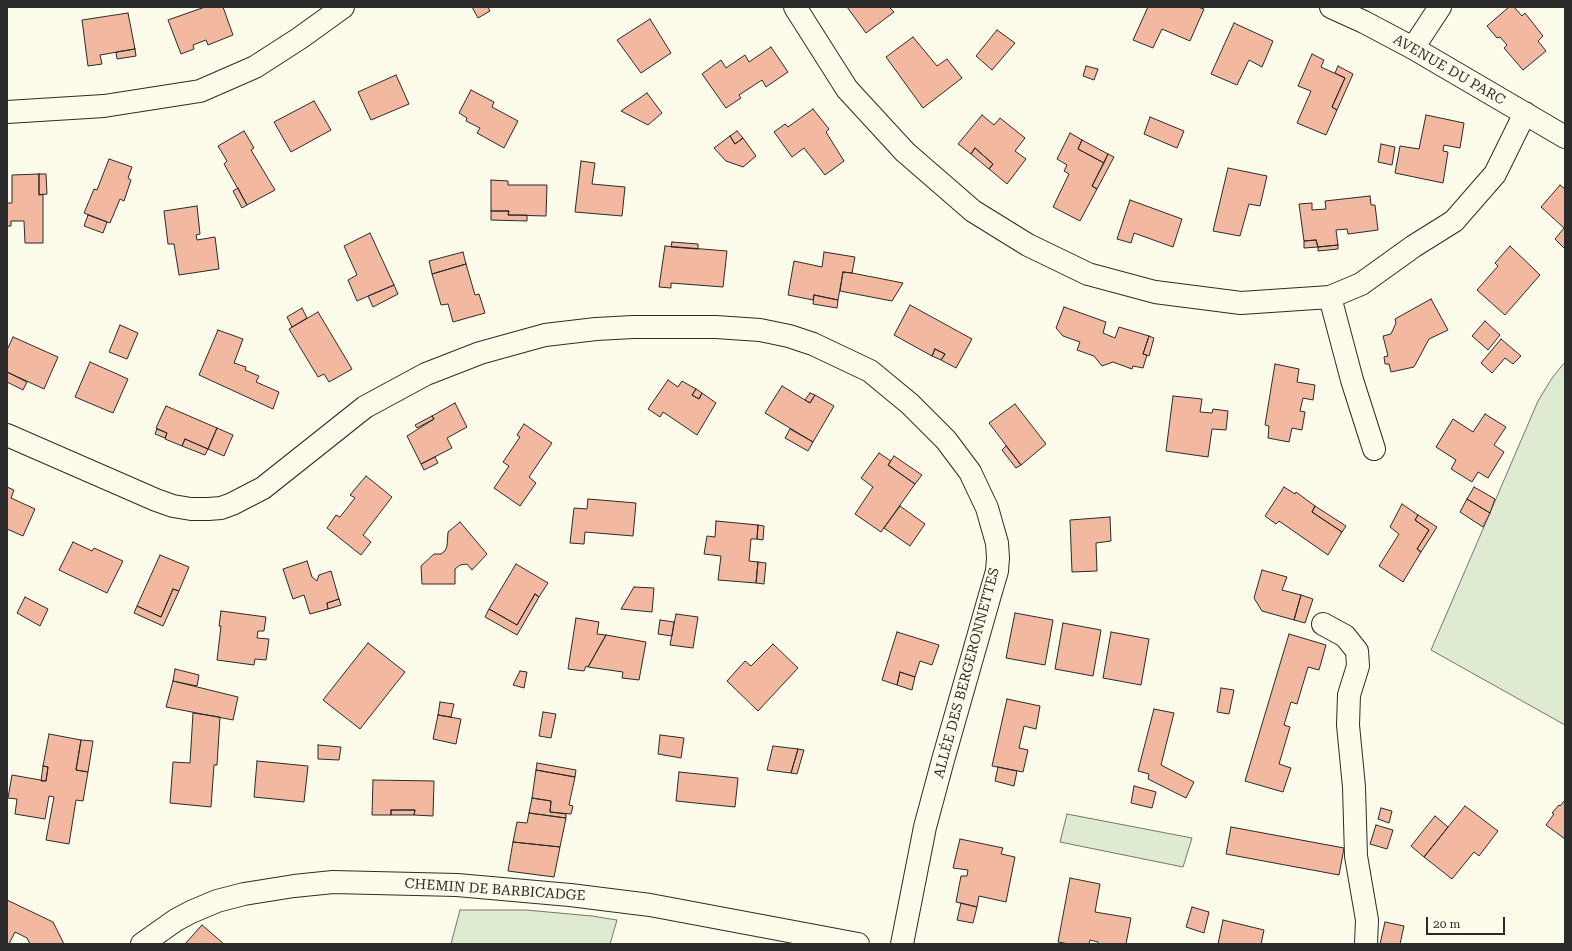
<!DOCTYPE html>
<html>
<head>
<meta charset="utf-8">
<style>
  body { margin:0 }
  #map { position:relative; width:1572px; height:951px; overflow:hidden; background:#fdfbea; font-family:"Roboto Serif",serif }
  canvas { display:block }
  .frame { position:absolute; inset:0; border:8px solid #2b2b2b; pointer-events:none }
  .scale { position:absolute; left:1426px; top:917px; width:79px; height:18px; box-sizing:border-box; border:2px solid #2b2b2b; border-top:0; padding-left:5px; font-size:12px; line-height:14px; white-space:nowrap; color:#2b2b2b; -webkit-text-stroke:3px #fdfbea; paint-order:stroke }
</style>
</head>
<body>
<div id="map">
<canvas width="1572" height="951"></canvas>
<div class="frame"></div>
<div class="scale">20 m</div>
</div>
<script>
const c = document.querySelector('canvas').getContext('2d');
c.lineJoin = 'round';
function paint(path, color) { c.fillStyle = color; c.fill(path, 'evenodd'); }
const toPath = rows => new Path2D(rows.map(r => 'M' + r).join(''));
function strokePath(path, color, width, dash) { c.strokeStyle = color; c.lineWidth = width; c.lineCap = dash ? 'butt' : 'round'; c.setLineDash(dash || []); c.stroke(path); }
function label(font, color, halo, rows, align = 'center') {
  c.font = font + ' "Roboto Serif",serif'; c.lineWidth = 3; c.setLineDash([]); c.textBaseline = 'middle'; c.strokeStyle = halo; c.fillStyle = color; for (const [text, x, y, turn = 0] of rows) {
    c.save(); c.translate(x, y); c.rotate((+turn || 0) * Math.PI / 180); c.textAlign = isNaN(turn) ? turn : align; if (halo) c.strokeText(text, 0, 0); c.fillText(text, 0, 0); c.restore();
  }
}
const green = toPath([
  [1565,362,1565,725,1431,650,1538,401,1552,378,1565,362],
  [1067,814,1192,838,1183,867,1060,842,1067,814],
  [460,910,526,910,592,916,617,920,610,944,451,944,460,910]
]);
paint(green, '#deebd1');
strokePath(green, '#74746e', 1);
const building = toPath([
  [205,7,223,7,233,35,208,45,206,40,193,45,194,49,181,54,168,20,205,7],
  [472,7,488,7,490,11,478,18,472,7],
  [847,7,889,7,894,12,866,33,847,7],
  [1148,7,1198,7,1204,9,1190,41,1162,29,1153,48,1133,40,1148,7],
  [1509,7,1514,7,1522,16,1525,13,1543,36,1538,41,1546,51,1523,70,1504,48,1507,45,1500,37,1497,38,1487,26,1509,7],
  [128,13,135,49,100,55,102,64,88,66,82,20,128,13],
  [650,19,671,53,641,73,617,40,650,19],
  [1234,23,1273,41,1262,67,1249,60,1237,85,1211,74,1234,23],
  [997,30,1015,43,992,70,976,56,997,30],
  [913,37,937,66,947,59,962,78,923,108,886,57,913,37],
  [771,47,788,72,766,87,762,80,739,95,741,98,726,108,702,74,721,60,726,68,745,55,749,62,771,47],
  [135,49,136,56,117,59,116,52,135,49],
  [1312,54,1324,60,1321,67,1345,78,1332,107,1337,110,1326,135,1297,123,1311,91,1298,86,1312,54],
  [1086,66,1098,69,1094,80,1083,76,1086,66],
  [1338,66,1353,74,1337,110,1332,107,1345,78,1335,73,1338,66],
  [396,75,409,104,371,120,358,92,396,75],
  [471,90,494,102,492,107,518,121,504,148,477,133,480,128,466,121,467,118,459,113,471,90],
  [647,93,662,113,648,125,621,111,647,93],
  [314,101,331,130,291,152,274,122,314,101],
  [813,109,829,129,826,132,844,161,825,175,804,148,792,157,774,132,785,124,788,127,813,109],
  [982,115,994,125,1000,118,1025,138,1015,151,1026,159,1007,184,989,169,993,164,975,148,971,154,958,144,982,115],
  [1426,115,1464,123,1460,148,1444,145,1443,151,1448,152,1443,183,1395,173,1400,146,1419,149,1426,115],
  [1150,117,1184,131,1177,148,1144,134,1150,117],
  [244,131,254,148,251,150,275,190,247,205,224,164,227,161,218,146,244,131],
  [737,131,743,138,735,144,730,136,737,131],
  [1070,133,1082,140,1078,149,1104,163,1092,186,1097,189,1080,221,1053,207,1069,174,1064,171,1067,165,1057,159,1070,133],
  [730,136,735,144,743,138,756,156,743,167,726,161,714,148,730,136],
  [1082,140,1108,154,1104,163,1078,149,1082,140],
  [1381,144,1395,147,1392,165,1378,162,1381,144],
  [975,148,993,164,989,169,971,154,975,148],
  [1108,154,1114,157,1097,189,1092,186,1108,154],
  [109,159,132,167,128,178,131,180,124,201,120,199,110,223,84,213,94,189,97,190,109,159],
  [581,161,595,163,592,184,625,187,622,216,575,212,581,161],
  [1228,168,1267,176,1260,206,1249,204,1240,236,1213,231,1228,168],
  [39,174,39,195,43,194,43,243,25,243,24,221,11,221,11,226,7,226,7,203,12,203,12,175,39,174],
  [39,174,46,174,47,194,39,195,39,174],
  [491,180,508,181,508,185,547,185,546,216,508,215,509,211,491,211,491,180],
  [1560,185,1565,189,1565,249,1555,239,1564,228,1541,207,1560,185],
  [238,188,247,205,242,208,233,191,238,188],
  [1370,196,1371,205,1375,205,1378,230,1348,234,1347,229,1336,230,1338,245,1318,247,1316,240,1304,241,1299,204,1312,203,1312,210,1326,209,1325,201,1370,196],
  [1130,200,1182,219,1173,247,1134,233,1131,243,1117,239,1130,200],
  [197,206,200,234,196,235,197,240,215,237,219,269,179,275,174,244,168,244,164,211,197,206],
  [491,211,509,211,508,215,527,215,527,221,491,220,491,211],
  [88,215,107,222,103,233,84,226,88,215],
  [370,233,394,285,357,301,348,280,357,275,344,246,370,233],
  [1316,240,1318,247,1304,248,1304,241,1316,240],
  [672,242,698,244,698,249,671,247,672,242],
  [1338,245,1338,249,1318,251,1318,247,1338,245],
  [665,246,727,251,723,287,671,283,671,288,659,287,665,246],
  [1510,246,1540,275,1505,315,1477,290,1498,266,1495,263,1510,246],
  [463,252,466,264,432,274,429,261,463,252],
  [824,252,855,257,852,273,843,272,838,300,814,295,813,300,788,295,794,261,822,267,824,252],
  [466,264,475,295,479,294,485,313,453,322,448,304,441,305,432,274,466,264],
  [843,272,852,273,903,283,892,301,840,291,843,272],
  [394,285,398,294,373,307,368,296,394,285],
  [814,295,838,300,837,308,813,304,814,295],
  [1431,299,1448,330,1429,339,1414,367,1391,372,1389,364,1385,364,1384,357,1388,356,1383,336,1391,334,1396,323,1395,319,1431,299],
  [910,305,972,339,956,368,941,360,945,354,935,349,932,356,894,335,910,305],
  [1064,307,1106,322,1103,333,1115,338,1119,327,1149,336,1143,354,1147,355,1143,368,1133,366,1132,369,1113,362,1102,366,1094,356,1077,350,1080,342,1063,336,1056,328,1064,307],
  [302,308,307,318,292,327,287,317,302,308],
  [318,312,352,369,329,382,324,374,318,377,289,329,318,312],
  [1485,321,1500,335,1488,350,1472,336,1485,321],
  [120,325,138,333,127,359,109,352,120,325],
  [218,330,243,339,234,363,246,367,245,370,259,376,256,382,279,392,273,409,199,375,218,330],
  [1149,336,1154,338,1149,356,1143,354,1149,336],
  [13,337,58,357,44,389,7,372,7,350,13,337],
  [1501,339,1521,356,1513,364,1505,358,1492,373,1481,363,1501,339],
  [935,349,945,354,941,360,932,356,935,349],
  [90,362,128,379,113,413,75,397,90,362],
  [1275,364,1299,369,1297,382,1315,385,1313,400,1303,398,1300,411,1305,412,1302,430,1292,428,1289,442,1268,438,1269,426,1265,425,1275,364],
  [7,372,27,382,23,390,7,382,7,372],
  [668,380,678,387,682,381,696,389,692,395,699,399,702,393,716,403,697,435,663,412,660,417,648,409,668,380],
  [782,386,810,403,815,395,834,406,813,442,765,413,782,386],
  [696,389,702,393,699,399,692,395,696,389],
  [810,393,815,395,810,403,805,400,810,393],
  [1173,396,1202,399,1200,412,1212,413,1213,409,1228,411,1226,430,1212,429,1208,457,1166,451,1173,396],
  [455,403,467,427,447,438,452,448,421,464,407,436,434,419,432,416,455,403],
  [1015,404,1046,444,1021,465,989,423,1015,404],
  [166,406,217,428,208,449,185,439,182,446,165,439,167,433,156,428,166,406],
  [1485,414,1506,427,1494,445,1504,452,1488,478,1478,472,1472,482,1451,469,1456,460,1436,447,1453,419,1473,432,1485,414],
  [432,416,434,419,417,428,415,425,432,416],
  [524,424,552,443,529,477,536,483,520,506,494,488,509,466,503,462,520,437,517,435,524,424],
  [217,428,233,435,224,456,208,449,217,428],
  [157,429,167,433,165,438,155,434,157,429],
  [790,429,813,442,808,451,785,438,790,429],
  [185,439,208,449,205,455,182,446,185,439],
  [1006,446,1021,465,1016,468,1002,450,1006,446],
  [879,453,891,461,888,465,915,484,881,532,855,514,873,487,861,478,879,453],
  [894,456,922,475,915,484,888,465,894,456],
  [435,457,438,463,424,470,421,464,435,457],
  [366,476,392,497,363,535,371,542,361,555,327,528,336,515,340,517,355,498,350,495,366,476],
  [7,487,14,490,11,498,35,509,23,536,7,529,7,487],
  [1284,487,1295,494,1296,492,1315,506,1312,512,1342,532,1328,555,1279,521,1276,524,1265,516,1284,487],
  [1474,487,1495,499,1490,513,1467,499,1474,487],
  [588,499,636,503,633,536,585,532,584,544,570,543,574,508,587,509,588,499],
  [1467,499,1490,513,1483,527,1460,512,1467,499],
  [1402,504,1418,515,1415,520,1429,530,1417,549,1421,552,1403,582,1379,566,1399,534,1390,527,1402,504],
  [900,506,925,524,910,546,884,528,900,506],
  [1315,506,1346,526,1342,532,1312,512,1315,506],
  [1418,515,1437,527,1421,552,1417,549,1429,530,1415,520,1418,515],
  [1110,517,1111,541,1096,543,1097,571,1072,572,1070,520,1110,517],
  [716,521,758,525,757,539,751,539,749,561,758,562,756,583,718,580,721,556,704,554,707,536,715,537,716,521],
  [460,522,487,554,472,570,467,564,460,565,455,569,455,584,422,584,421,566,434,554,441,554,445,551,447,546,448,532,460,522],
  [758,525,764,526,763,540,757,539,758,525],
  [73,542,92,551,94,548,123,561,107,593,59,570,73,542],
  [160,555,189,567,179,591,173,589,161,617,137,606,160,555],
  [307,561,312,577,317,581,319,575,331,571,339,599,327,603,328,609,310,614,304,595,293,599,283,569,307,561],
  [758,562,766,563,764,584,756,583,758,562],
  [516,564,548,583,539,597,535,594,517,625,489,609,516,564],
  [1262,570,1287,577,1282,590,1301,595,1294,620,1262,611,1254,598,1262,570],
  [634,587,654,588,652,612,621,609,634,587],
  [173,589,179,591,163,626,134,613,137,606,161,617,173,589],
  [535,594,539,597,517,635,485,617,489,609,517,625,535,594],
  [1301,595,1313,599,1305,623,1294,620,1301,595],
  [25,597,48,609,40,626,17,613,25,597],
  [339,599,341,605,328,609,327,603,339,599],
  [221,611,266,617,264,631,258,631,257,638,269,639,266,660,255,659,254,665,217,660,221,626,219,626,221,611],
  [1015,613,1053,620,1045,665,1006,658,1015,613],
  [676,614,698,617,693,648,670,645,676,614],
  [576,618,599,622,597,634,606,635,588,667,586,666,584,671,568,669,576,618],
  [660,620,674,622,672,636,658,634,660,620],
  [1063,623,1101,630,1093,676,1055,669,1063,623],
  [897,632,939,645,932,665,920,661,915,677,900,672,897,685,882,680,897,632],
  [1111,632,1149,639,1141,685,1103,678,1111,632],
  [1289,634,1326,645,1319,670,1308,667,1297,704,1291,702,1284,725,1290,727,1279,764,1291,768,1283,792,1245,781,1289,634],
  [606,635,646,642,639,680,622,678,623,672,588,667,606,635],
  [368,643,405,672,360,729,323,700,368,643],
  [773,644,798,668,758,711,727,681,745,661,751,666,773,644],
  [175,669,199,675,197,686,173,681,175,669],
  [520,671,527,672,524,688,513,685,520,671],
  [900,672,915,677,912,690,897,685,900,672],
  [173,681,238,697,233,720,166,707,173,681],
  [1221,688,1234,690,1229,714,1217,712,1221,688],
  [1007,699,1040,706,1036,729,1024,726,1019,748,1028,750,1023,772,992,766,1007,699],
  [440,702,454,704,451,717,438,715,440,702],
  [1154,709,1174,713,1161,765,1194,782,1186,798,1148,779,1149,774,1138,771,1154,709],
  [543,712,556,714,551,738,539,736,543,712],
  [193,713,220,717,217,765,214,765,211,807,170,803,173,762,190,763,193,713],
  [438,715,461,719,456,744,433,739,438,715],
  [49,734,81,740,76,770,88,772,83,801,76,800,69,844,46,840,54,797,49,796,45,819,15,814,17,799,8,798,12,775,46,781,48,767,43,766,49,734],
  [660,735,684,738,681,758,658,754,660,735],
  [81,740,93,741,88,772,76,770,81,740],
  [318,745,341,747,339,760,318,759,318,745],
  [773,746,798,749,791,773,767,770,773,746],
  [798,749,804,750,797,774,791,773,798,749],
  [257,761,308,766,304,802,254,797,257,761],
  [537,763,576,770,575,777,536,770,537,763],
  [43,766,48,767,46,781,41,781,43,766],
  [998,767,1017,771,1014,786,995,781,998,767],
  [536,770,575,777,569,805,573,806,571,814,550,812,551,801,532,798,536,770],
  [679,772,738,778,735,807,676,801,679,772],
  [373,780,434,781,433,816,414,815,415,810,391,810,391,815,372,815,373,780],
  [1134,786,1156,792,1152,808,1131,803,1134,786],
  [532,798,551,801,550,812,566,814,566,818,529,813,532,798],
  [1565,800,1565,839,1546,825,1554,814,1552,813,1559,805,1560,806,1565,800],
  [1465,806,1498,831,1479,856,1474,852,1452,879,1424,857,1465,806],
  [1381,808,1392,811,1389,823,1378,819,1381,808],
  [391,810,415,810,414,815,391,815,391,810],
  [529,813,566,818,560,847,513,842,517,822,527,823,529,813],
  [1435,816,1448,827,1424,857,1411,846,1435,816],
  [1376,825,1393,830,1387,849,1370,844,1376,825],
  [1231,827,1344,848,1339,875,1226,854,1231,827],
  [960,839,1003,848,1001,854,1015,857,1006,902,979,896,977,907,956,902,961,876,967,876,968,870,953,868,960,839],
  [513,842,560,847,554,877,508,871,513,842],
  [1070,878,1100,884,1095,912,1131,918,1126,944,1099,944,1098,942,1090,940,1089,944,1069,944,1058,942,1070,878],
  [7,900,53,922,64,944,30,944,27,938,15,932,9,944,7,944,7,900],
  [961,903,977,907,973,923,957,920,961,903],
  [1192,907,1209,912,1204,933,1186,927,1192,907],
  [1223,920,1264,930,1261,944,1218,944,1223,920],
  [1385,922,1404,926,1400,944,1380,944,1385,922],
  [202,925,224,944,185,944,202,925]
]);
paint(building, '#f2b8a0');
strokePath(building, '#2b2b2b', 1);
const street = toPath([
  [795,7,847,89,905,152,973,211,1028,245,1088,274,1155,292,1241,303,1330,297,1361,284,1414,246,1454,221,1495,174,1525,113],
  [1331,7,1364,22,1413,48,1565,137],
  [1413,48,1440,7],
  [7,112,104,106,200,91,255,67,300,38,343,7],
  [1330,297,1352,380,1374,449],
  [7,435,156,500,173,506,191,509,208,509,221,508,232,504,263,488,365,407,426,374,480,353,545,335,596,329,633,327,716,327,760,330,789,336,813,344,870,371,910,404,946,440,970,472,987,508,997,543,998,558,997,571,990,595,943,760,925,827,902,944],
  [1323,624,1345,636,1357,651,1358,666,1349,695,1348,725,1354,787,1356,856,1367,920,1366,944],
  [142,944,176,920,191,912,217,901,244,894,294,886,333,882,457,885,570,895,650,905,858,944]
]);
strokePath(street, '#2b2b2b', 24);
strokePath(street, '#fdfbea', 22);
label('14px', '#2b2b2b', '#fdfbea', [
  ["AVENUE DU PARC",1449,70,30],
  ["ALLÉE DES BERGERONNETTES",967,673,-75],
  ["CHEMIN DE BARBICADGE",495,890,4]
]);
</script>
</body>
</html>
